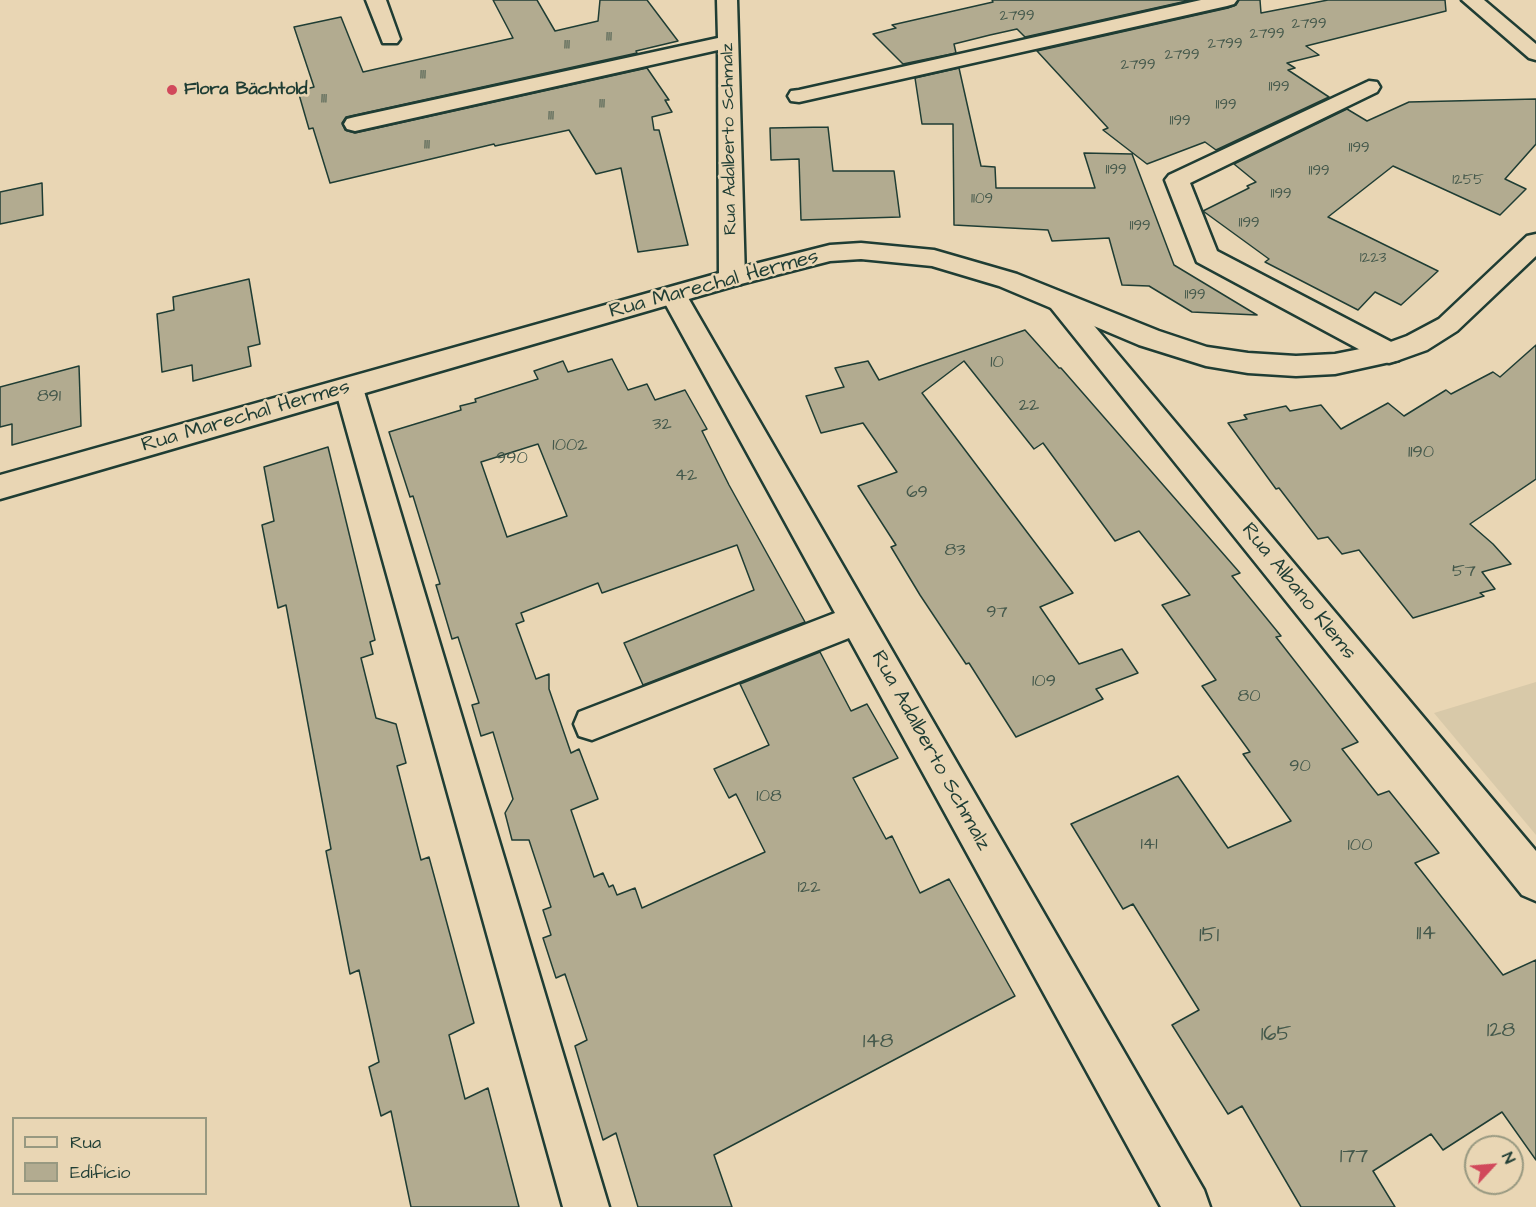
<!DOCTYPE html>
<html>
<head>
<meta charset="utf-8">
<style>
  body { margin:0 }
  #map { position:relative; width:1536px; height:1207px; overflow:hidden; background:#e9d6b4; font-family:"Architects Daughter",sans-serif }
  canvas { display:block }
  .legend { position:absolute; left:12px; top:1117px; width:195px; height:78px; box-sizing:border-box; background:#e9d6b4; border:2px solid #989981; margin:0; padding:8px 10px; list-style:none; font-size:18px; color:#1f3d34 }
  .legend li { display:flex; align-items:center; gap:12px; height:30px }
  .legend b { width:30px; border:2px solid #989981 }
  .north { position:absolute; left:1464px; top:1135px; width:60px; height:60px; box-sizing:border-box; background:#e9d6b4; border:2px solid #989981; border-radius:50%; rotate:64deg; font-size:16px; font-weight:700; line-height:24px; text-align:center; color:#1f3d34 }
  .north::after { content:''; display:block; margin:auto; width:21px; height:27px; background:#d1495b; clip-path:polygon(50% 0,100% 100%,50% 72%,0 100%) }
</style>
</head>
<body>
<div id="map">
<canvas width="1536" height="1207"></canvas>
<ul class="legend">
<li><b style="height:8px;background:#e9d6b4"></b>Rua</li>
<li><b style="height:16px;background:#b2ab90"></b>Edifício</li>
</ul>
<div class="north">N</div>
</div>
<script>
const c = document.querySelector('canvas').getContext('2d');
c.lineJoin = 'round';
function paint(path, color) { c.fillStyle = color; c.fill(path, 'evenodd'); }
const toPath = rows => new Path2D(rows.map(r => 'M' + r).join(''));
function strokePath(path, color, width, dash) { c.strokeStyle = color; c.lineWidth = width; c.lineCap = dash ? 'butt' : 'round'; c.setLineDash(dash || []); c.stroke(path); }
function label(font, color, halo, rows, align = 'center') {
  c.font = font + ' "Architects Daughter",sans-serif'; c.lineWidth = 5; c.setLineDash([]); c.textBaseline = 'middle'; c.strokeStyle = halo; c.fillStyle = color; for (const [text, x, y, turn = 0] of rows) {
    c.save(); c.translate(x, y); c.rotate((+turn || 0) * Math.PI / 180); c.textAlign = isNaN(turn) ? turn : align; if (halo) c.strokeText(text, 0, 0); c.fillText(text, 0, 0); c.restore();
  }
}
paint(toPath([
  [1536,682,1536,835,1434,713]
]), '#d8c9a9');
const building = toPath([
  [493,0,537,0,555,31,598,21,600,0,647,0,678,41,636,51,637,53,346,117,342,123,345,130,355,133,647,68,669,100,665,100,672,112,652,117,654,130,659,130,688,245,638,252,621,168,596,174,569,130,495,146,494,144,330,183,313,128,309,129,298,91,314,87,294,27,341,17,363,72,513,38,493,0],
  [992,0,1191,0,1025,37,1017,29,990,35,954,44,956,53,903,64,873,34,896,28,892,25,993,2,992,0],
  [1239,0,1260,0,1261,13,1328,0,1445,0,1446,11,1306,46,1319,55,1287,63,1295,68,1288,70,1329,97,1216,150,1205,142,1147,164,1103,130,1108,128,1037,51,1228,8,1236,5,1239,0],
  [959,68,981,166,995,167,996,188,1095,188,1084,153,1132,154,1174,265,1257,315,1192,312,1149,286,1122,285,1109,238,1052,241,1048,230,954,225,953,124,922,124,915,78,959,68],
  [1536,99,1536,144,1505,179,1526,189,1500,215,1393,166,1328,217,1438,271,1401,305,1375,292,1358,310,1265,262,1269,259,1203,211,1249,188,1247,186,1256,182,1234,164,1347,109,1367,121,1409,102,1536,99],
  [828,127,833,171,894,171,900,217,801,220,799,159,771,160,770,128,828,127],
  [42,183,43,215,0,224,0,192,42,183],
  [249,279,260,344,248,347,251,366,193,381,192,365,162,372,157,314,174,310,173,297,249,279],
  [1025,330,1059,368,1061,368,1240,573,1232,576,1281,636,1276,637,1358,742,1342,749,1378,795,1389,791,1439,853,1415,863,1503,975,1536,960,1536,1160,1502,1112,1443,1150,1431,1134,1373,1171,1395,1207,1301,1207,1242,1106,1228,1114,1172,1025,1199,1010,1133,904,1123,909,1071,824,1178,776,1228,848,1291,821,1243,754,1250,752,1202,686,1216,680,1162,605,1190,595,1139,531,1115,541,1043,443,1034,449,964,361,922,393,1073,593,1040,607,1079,664,1122,649,1138,673,1096,689,1103,699,1016,737,969,663,966,664,920,595,891,547,896,545,858,486,897,472,863,423,821,433,806,396,844,387,835,368,868,361,879,380,1025,330],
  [1536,345,1536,479,1470,524,1493,544,1511,564,1482,572,1495,589,1480,593,1484,596,1413,618,1359,550,1342,554,1328,537,1318,539,1279,488,1276,489,1228,423,1247,419,1244,415,1286,406,1290,411,1321,405,1341,429,1388,403,1404,416,1446,390,1451,394,1493,372,1500,377,1536,345],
  [612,359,628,390,647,384,655,400,685,390,707,429,702,431,729,485,805,622,643,685,624,643,754,590,737,545,602,593,598,583,521,613,524,621,516,624,536,679,549,674,549,689,571,753,579,749,598,799,571,810,594,877,603,873,609,887,613,885,617,895,635,888,642,908,765,852,736,794,729,798,714,769,769,745,740,684,820,652,851,711,867,704,898,758,853,778,886,839,892,836,920,893,949,879,1015,996,714,1155,732,1207,638,1207,616,1133,603,1140,575,1046,587,1040,565,974,556,978,543,938,551,935,543,910,551,907,529,840,512,840,505,813,513,799,493,732,481,736,472,705,479,703,458,637,452,639,436,585,440,584,413,496,410,497,389,432,461,410,460,406,476,402,475,399,538,379,534,371,563,361,568,372,612,359],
  [538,444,567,516,507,537,481,462,538,444],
  [79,366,81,426,12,445,12,424,0,427,0,387,79,366],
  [328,447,375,640,370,642,373,654,361,658,376,718,396,724,406,763,397,766,421,860,429,857,474,1023,449,1035,465,1099,488,1088,519,1207,411,1207,391,1111,381,1116,369,1067,379,1062,359,970,350,974,326,851,331,849,286,605,278,608,262,525,274,521,264,467,328,447]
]);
paint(building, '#b2ab90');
strokePath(building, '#1f3d34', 1.5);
const minor = toPath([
  [366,0,386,0,400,39,397,43,383,43,366,0],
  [717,0,737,0,745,278,741,284,732,286,723,284,719,278,718,50,355,131,347,129,344,124,347,119,355,117,718,38,717,0],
  [1201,0,1237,0,1234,4,1227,6,799,102,791,101,788,96,791,91,799,90,1201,0],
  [1369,81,1377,82,1380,87,1377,92,1190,183,1217,251,1399,346,1403,353,1399,360,1389,363,1379,360,1197,262,1165,180,1169,175,1369,81],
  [674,287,683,290,687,296,1204,1190,1210,1207,1161,1207,849,638,592,740,579,736,574,724,579,712,835,613,661,296,665,290,674,287],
  [1060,293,1069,296,1536,851,1536,901,1522,895,1051,308,1047,302,1051,296,1060,293],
  [349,378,359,381,363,388,609,1207,563,1207,335,388,339,381,349,378]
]);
const tertiary = toPath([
  [1536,234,1536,256,1457,331,1427,350,1399,360,1335,374,1296,376,1248,373,1206,366,1139,345,999,286,932,266,861,259,830,261,737,285,0,499,0,475,723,272,830,245,861,243,934,250,1017,274,1159,331,1207,347,1248,353,1296,356,1335,354,1385,344,1407,336,1439,319,1527,236,1536,234]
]);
const secondary = toPath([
  [1462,0,1484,0,1536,44,1536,60,1529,58,1462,0]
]);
strokePath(minor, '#1f3d34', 5);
strokePath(tertiary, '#1f3d34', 5);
strokePath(secondary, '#1f3d34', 5);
paint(minor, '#e9d6b4');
paint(tertiary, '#e9d6b4');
paint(secondary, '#e9d6b4');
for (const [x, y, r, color] of [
  [172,90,6,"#d1495b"]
]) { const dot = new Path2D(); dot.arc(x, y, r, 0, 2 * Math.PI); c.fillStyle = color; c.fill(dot); strokePath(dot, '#e9d6b4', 2); }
label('15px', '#44584b', null, [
  ["2799",1017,17],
  ["2799",1309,25],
  ["2799",1267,35],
  ["111",609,38],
  ["2799",1225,45],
  ["111",567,46],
  ["2799",1182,56],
  ["2799",1138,66],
  ["111",423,76],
  ["1199",1279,88],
  ["111",324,100],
  ["111",602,105],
  ["1199",1226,106],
  ["111",551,117],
  ["1199",1180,122],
  ["111",427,146],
  ["1199",1359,149],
  ["1199",1116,171],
  ["1199",1319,172],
  ["1255",1468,181],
  ["1199",1281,195],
  ["1109",982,200],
  ["1199",1249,224],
  ["1199",1140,227],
  ["1223",1373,259],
  ["1199",1195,296]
]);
label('bold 18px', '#1f3d34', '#e9d6b4', [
  ["Flora Bächtold",184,90]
], 'left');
label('18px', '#1f3d34', '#e9d6b4', [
  ["Rua Adalberto Schmalz",730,139,-91]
]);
label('18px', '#44584b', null, [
  ["10",997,363],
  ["891",49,397],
  ["22",1029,406],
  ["32",662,425],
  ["1002",570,446],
  ["1190",1421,453],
  ["990",512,459],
  ["42",686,476],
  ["69",917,493],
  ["83",955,551],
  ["57",1464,572],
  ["97",997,613],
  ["109",1044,682],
  ["80",1249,697],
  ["90",1300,767],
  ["108",769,797],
  ["141",1149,845],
  ["100",1360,846],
  ["122",809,888]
]);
label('21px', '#1f3d34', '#e9d6b4', [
  ["Rua Marechal Hermes",714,285,-15],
  ["Rua Marechal Hermes",246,417,-16],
  ["Rua Albano Klems",1298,592,51],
  ["Rua Adalberto Schmalz",930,751,61]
]);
label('21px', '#44584b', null, [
  ["114",1426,935],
  ["151",1209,937],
  ["128",1501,1032],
  ["165",1276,1036],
  ["148",878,1043],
  ["177",1354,1158]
]);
</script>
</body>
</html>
